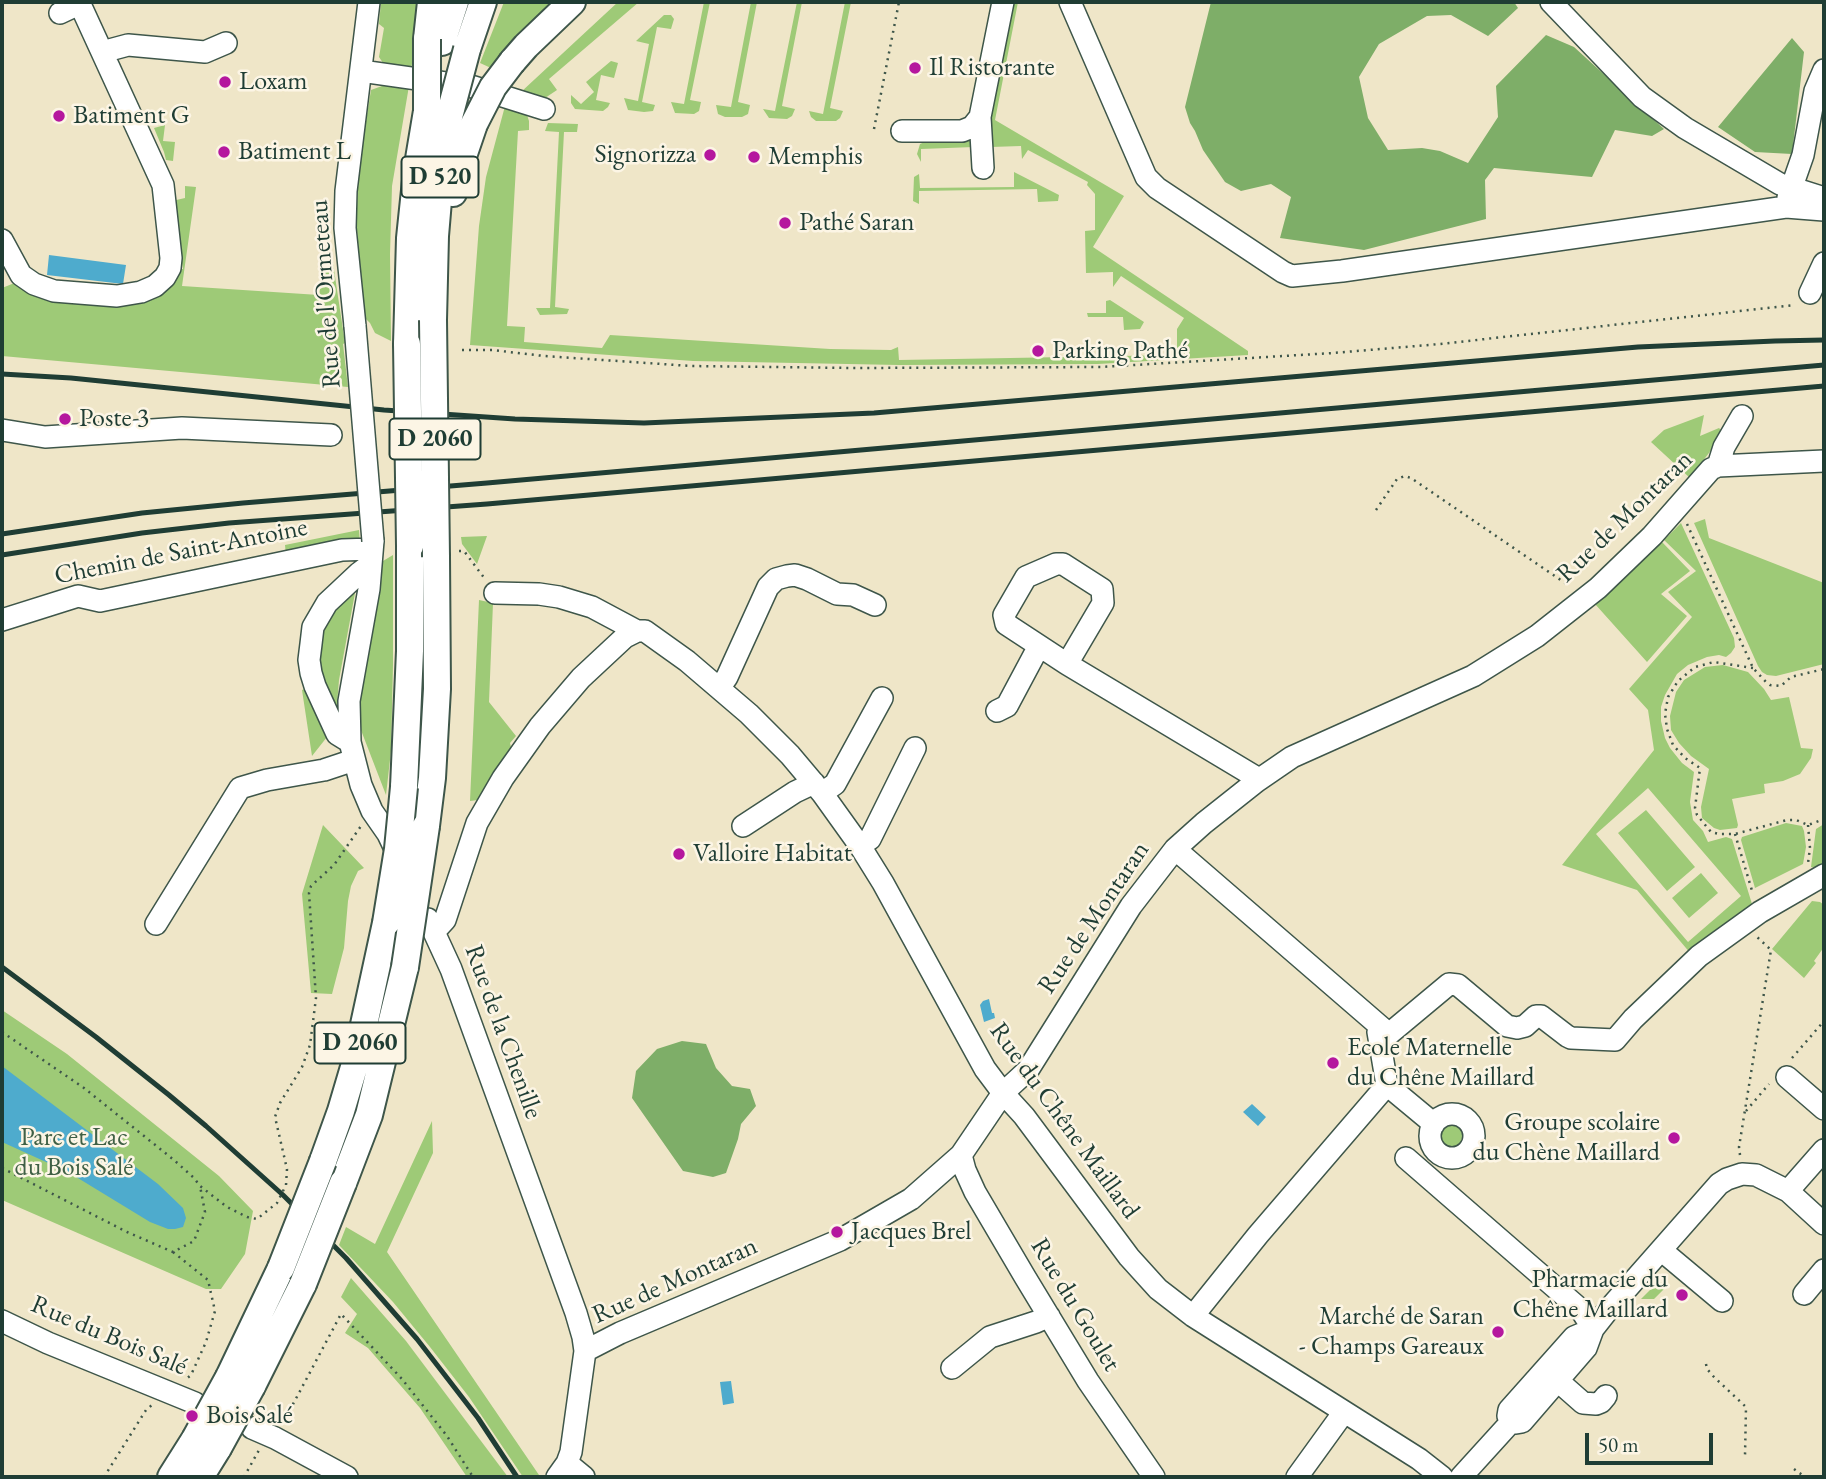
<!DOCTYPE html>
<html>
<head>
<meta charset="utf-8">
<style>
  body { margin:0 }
  #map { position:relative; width:1826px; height:1479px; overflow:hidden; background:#efe6c8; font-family:"EB Garamond",serif }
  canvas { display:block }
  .frame { position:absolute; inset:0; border:4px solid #1f3d34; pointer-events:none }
  .scale { position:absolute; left:1585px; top:1433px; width:128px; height:32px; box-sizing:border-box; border:4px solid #1f3d34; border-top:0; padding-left:9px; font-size:21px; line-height:24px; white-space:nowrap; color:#1f3d34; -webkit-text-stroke:5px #fcf5e5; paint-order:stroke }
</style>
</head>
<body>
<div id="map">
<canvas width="1826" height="1479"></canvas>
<div class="frame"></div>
<div class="scale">50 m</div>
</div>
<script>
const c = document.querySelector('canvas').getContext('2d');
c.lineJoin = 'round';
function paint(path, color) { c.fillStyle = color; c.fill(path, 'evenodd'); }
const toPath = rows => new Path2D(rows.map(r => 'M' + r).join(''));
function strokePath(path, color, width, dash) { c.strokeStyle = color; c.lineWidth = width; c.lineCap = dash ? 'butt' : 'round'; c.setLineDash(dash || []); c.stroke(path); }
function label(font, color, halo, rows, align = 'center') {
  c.font = font + ' "EB Garamond",serif'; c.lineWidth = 5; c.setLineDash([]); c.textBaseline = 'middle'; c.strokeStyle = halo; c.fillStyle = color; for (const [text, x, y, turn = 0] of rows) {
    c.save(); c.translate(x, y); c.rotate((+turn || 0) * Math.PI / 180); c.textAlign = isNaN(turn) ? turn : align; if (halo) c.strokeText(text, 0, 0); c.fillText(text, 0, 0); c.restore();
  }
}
paint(toPath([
  [381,2,422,2,411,70,383,63,379,57,384,28,379,24],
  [504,2,560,2,491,68,480,63],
  [618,2,639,2,549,79,557,90,542,100,521,92],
  [704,2,710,2,690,100,701,102,699,111,694,114,675,113,671,102,684,104],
  [751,2,757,2,738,102,750,105,748,114,742,117,725,117,718,114,716,105,731,107],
  [797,2,802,2,782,106,795,109,792,116,787,119,769,118,763,109,775,111],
  [845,2,851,2,830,108,843,111,840,118,836,121,816,121,811,117,809,111,823,114],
  [1011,2,1018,2,995,120,1124,196,1093,247,1248,351,1248,355,1098,364,899,365,693,361,470,345,479,226,486,177,505,106,521,110,527,115,529,121,529,130,518,131,507,326,525,327,524,342,602,348,610,335,830,349,891,350,898,347,899,360,1177,355,1177,329,1184,318,1121,276,1113,287,1113,272,1086,273,1085,231,1095,230,1095,194,1087,185,1088,182,1028,150,1022,159,1021,146,991,147,988,120],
  [664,15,671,15,674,19,671,29,657,27,642,102,655,105,653,111,644,112,628,110,624,98,638,101,649,44,636,41],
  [611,61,618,63,614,78,601,75,596,100,610,103,608,107,603,111,575,109,571,103,571,95,581,104,594,92,586,82],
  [382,86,409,86,392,186,390,254,391,341,375,333,370,323,364,317,356,217,360,159,371,90],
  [548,123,578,124,577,132,564,132,555,307,569,309,567,314,540,315,536,308,550,308,559,132,545,131],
  [165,125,163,141,175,142,173,161,166,160,164,152,154,128],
  [972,140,974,147,921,149,921,162,917,154,920,144,927,141],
  [1014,172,1059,195,1058,201,1038,202,1037,189,919,191,919,204,913,201,914,177,919,174,920,188,1014,187],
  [185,186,196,187,182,286,319,295,328,230,345,343,343,344,348,387,2,356,2,288,17,282,99,302,177,269,183,269,172,201,185,198],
  [1110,300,1144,322,1140,329,1124,330,1123,317,1088,317,1087,313,1106,313,1106,301],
  [1704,415,1700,436,1719,428,1724,433,1690,478,1651,442,1664,430],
  [1705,519,1709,538,1824,583,1824,664,1776,676,1767,675,1762,672,1758,666,1694,523],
  [1681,523,1734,638,1735,647,1731,653,1726,657,1719,655,1707,657,1688,665,1677,674,1665,695,1661,707,1661,721,1665,738,1670,748,1682,763,1694,772,1690,802,1693,820,1703,831,1708,842,1726,837,1732,839,1752,904,1691,954,1637,890,1562,865,1654,750,1648,710,1629,689,1692,617,1668,592,1696,571,1664,540],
  [1648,788,1741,896,1688,942,1596,834],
  [359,530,360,544,286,556,285,545],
  [487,536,477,564,462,544,461,537],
  [1662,542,1690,571,1661,594,1687,616,1647,662,1595,604],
  [393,555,393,665,391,751,386,795,359,725,358,706,383,561],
  [355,593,339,680,337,705,333,706,316,665,325,617,348,596],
  [479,600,493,603,489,702,516,736,510,743,512,751,478,800,470,801],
  [1723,665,1748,672,1764,689,1771,700,1789,697,1801,748,1813,749,1811,758,1800,774,1783,781,1764,784,1765,793,1732,799,1738,825,1737,828,1720,830,1714,828,1702,818,1701,807,1709,769,1691,756,1679,743,1671,730,1670,716,1676,692,1684,680,1705,667],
  [305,689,327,737,312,756,302,690],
  [1646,810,1695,867,1667,891,1618,833],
  [1786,823,1802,826,1804,831,1806,847,1803,864,1755,888,1741,840,1742,837],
  [1824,824,1824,863,1816,868,1811,867,1816,829],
  [323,825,364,868,358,871,351,886,348,901,344,948,332,994,311,993,302,894],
  [1701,873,1718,893,1689,918,1672,898],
  [1812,901,1820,902,1824,905,1824,947,1814,961,1816,963,1804,978,1772,949],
  [2,1010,67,1054,219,1176,253,1211,245,1254,221,1289,206,1289,2,1200],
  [432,1121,433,1153,387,1252,539,1475,536,1477,523,1477,469,1397,430,1347,393,1302,339,1245,346,1227,375,1244],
  '1438 1136a12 12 0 1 1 24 0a12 12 0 1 1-24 0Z',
  [351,1278,406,1341,508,1477,467,1477,420,1408,368,1348,345,1333,357,1314,341,1297],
  [1658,1282,1669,1284,1654,1299,1641,1299]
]), '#9eca77');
paint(toPath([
  [1211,2,1514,2,1518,8,1488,36,1451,15,1427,16,1379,44,1359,77,1368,118,1388,150,1422,148,1440,151,1468,163,1498,117,1496,86,1546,35,1574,47,1664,129,1652,136,1615,130,1592,177,1494,168,1485,180,1486,219,1364,250,1280,238,1291,197,1271,184,1241,191,1225,182,1203,150,1195,131,1190,123,1185,107],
  [1792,38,1804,52,1792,154,1755,152,1718,127],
  [682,1041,706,1044,716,1068,732,1086,750,1089,756,1106,741,1124,738,1139,726,1173,713,1177,683,1171,632,1098,636,1071,657,1049]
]), '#7eae68');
paint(toPath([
  [49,255,126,265,123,284,47,275],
  [989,999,992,1013,994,1013,995,1018,984,1022,980,1005,983,1001],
  [2,1066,158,1184,183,1208,186,1218,183,1227,175,1229,168,1229,150,1222,68,1172,2,1142],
  [1252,1104,1266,1117,1258,1126,1243,1112],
  [731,1381,734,1403,723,1405,720,1382]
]), '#4eabcd');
const minor = toPath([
  [1070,2,1146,177,1157,188,1283,272,1292,276,1342,271,1786,207,1824,210],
  [1551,2,1642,97,1685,128,1780,184,1824,198],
  [60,13,79,4],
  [102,52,128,45,205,52,226,43],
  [361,71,474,87,544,109],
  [902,131,962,131,972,127,980,117],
  [983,168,980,117,1003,2],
  [1788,198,1803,155,1815,91,1824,70],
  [2,240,21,275,34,284,54,291,117,296,141,292,155,286,165,277,170,268,171,258,163,185,79,2],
  [1810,293,1824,263],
  [355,326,345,228,346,191,369,2],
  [2,430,45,437,182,428,331,435],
  [1718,466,1824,461],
  [373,541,369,589,349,701,350,742,361,785,372,811,388,834,398,855],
  [495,593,539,594,559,597,592,607,637,631],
  [2,620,78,596,100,601,342,550,372,549],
  [1067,664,1006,624,1004,615,1026,577,1056,564,1063,564,1102,589,1103,603,1067,664,1254,776,1257,781],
  [720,687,727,677,768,587,776,579,787,576,795,575,807,579,837,594,853,595,875,605],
  [997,711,1007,706,1039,646],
  [350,742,337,734,315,686,311,673,309,660,311,644,313,627,327,603,359,573,371,564],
  [822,793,835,784,882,698],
  [743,826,795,792,814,783],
  [860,846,870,839,915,748],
  [1175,849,1389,1034,1449,984,1458,985,1507,1026,1517,1028,1525,1026,1536,1016,1541,1016,1567,1036,1571,1038,1615,1040,1633,1019,1699,956,1760,912,1824,875],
  [428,919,451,969,576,1313,583,1337,585,1351],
  [156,924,240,788,267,780,324,770,354,760],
  [434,932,445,920,477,823,503,778,540,726,581,678,625,637,637,631,645,631,687,661,749,714,790,755,822,793,860,846,883,883,985,1069,1003,1093,1024,1116,1129,1257,1158,1289,1193,1316,1419,1459,1442,1477],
  [1382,1028,1378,1032,1387,1085,1434,1124],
  [1787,1077,1824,1109],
  '1430 1136a22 22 0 1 1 44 0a22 22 0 1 1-44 0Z',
  [961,1155,965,1170,975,1192,1025,1277,1088,1381,1154,1477],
  [1406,1158,1581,1310,1593,1329],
  [1788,1191,1824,1150],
  [1661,1250,1722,1301],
  [1804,1294,1824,1270],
  [1193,1316,1258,1235,1387,1085],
  [2,1321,48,1343,195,1403],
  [952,1368,990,1337,1036,1322,1049,1316],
  [1558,1381,1583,1403,1596,1404,1601,1402,1606,1396],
  [1511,1422,1516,1423,1522,1422,1586,1348,1593,1329,1608,1310,1719,1184,1727,1179,1742,1174,1756,1175,1788,1191,1824,1224],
  [1511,1422,1508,1416,1509,1410,1574,1337,1593,1329],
  [252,1428,275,1438,347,1477],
  [567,1463,584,1477],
  [557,1477,567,1463,571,1452,585,1351,620,1333,840,1240,911,1199,961,1155,1003,1093,1028,1070,1131,906,1175,849,1204,823,1257,781,1292,757,1473,676,1537,636,1598,588,1652,536,1711,469,1718,466,1724,447,1742,416],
  [1297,1477,1344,1412],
  [1461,1477,1511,1422]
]);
const major = toPath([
  [427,39,431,2],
  [442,42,455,2],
  [467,49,483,2],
  [512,62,526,46,572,2],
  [453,193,456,177,474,124],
  [433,320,435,236,441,165,449,117],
  [407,344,410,238,417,171,427,111],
  [404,787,410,651,410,546],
  [426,826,432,778,437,689,436,557],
  [323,1161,341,1111,357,1057,386,923],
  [343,1183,369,1115,405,967],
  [229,1377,281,1268],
  [252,1386,303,1284],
  [171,1477,195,1439],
  [200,1477,218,1448]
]);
strokePath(minor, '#3e564a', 24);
strokePath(major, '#3e564a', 30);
strokePath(toPath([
  [874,129,899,2],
  [462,350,492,350,544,356,691,366,855,368,1101,367,1333,353,1440,344,1795,305],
  [1376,510,1397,479,1405,476,1411,478,1568,585],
  [1687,524,1753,668,1766,682,1770,685,1781,686,1791,677,1824,669],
  [459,551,464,551,485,579],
  [1753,668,1714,662,1695,667,1678,681,1668,697,1665,714,1667,729,1673,745,1685,758,1700,768,1695,808,1697,815,1711,832,1719,834,1735,834,1787,820,1796,820,1808,825,1824,819],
  [1808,825,1810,848,1808,863],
  [1735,834,1753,894],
  [2,1032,84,1088,174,1160,194,1178,200,1186,227,1207,247,1217,257,1219,277,1203,286,1185,287,1169,275,1117,280,1103,302,1067,310,1045,316,998,309,893,311,886,334,865,361,826],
  [1792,1058,1824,1021],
  [1746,1111,1769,1084],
  [1740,1155,1739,1147,1771,950,1756,936],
  [2,1168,127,1232,173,1252,194,1241,205,1212,200,1186],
  [173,1252,208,1280,215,1311,206,1342,191,1375,185,1380],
  [1706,1364,1707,1369,1714,1377,1746,1407,1745,1456],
  [283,1423,341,1314,402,1379,447,1436,473,1477],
  [1794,1469,1805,1477],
  [104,1477,146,1410,152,1405],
  [244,1477,259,1450]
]), '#3e564a', 2.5, [2, 5]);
strokePath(minor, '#fff', 21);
strokePath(major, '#fff', 26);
strokePath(toPath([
  [2,374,71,378,384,410,515,419,644,423,874,413,1638,347,1775,341,1824,340],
  [2,534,142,513,243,503,487,483,1824,365],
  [2,555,142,533,229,523,487,504,1824,386],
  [2,967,96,1037,169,1095,206,1126,283,1195,346,1258,417,1339,478,1418,517,1477]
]), '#1f3d34', 5);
const minorBridge = toPath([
  [355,326,373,541]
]);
const majorBridge = toPath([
  [427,39,427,111],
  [449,117,467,49],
  [474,124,493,87,512,62],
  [433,320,436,557],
  [407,344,410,546],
  [386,923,398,849,404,787],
  [405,967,426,826],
  [281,1268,323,1161],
  [303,1284,343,1183],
  [195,1439,229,1377],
  [218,1448,252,1386]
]);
strokePath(minorBridge, '#3e564a', 24, []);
strokePath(majorBridge, '#3e564a', 30, []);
strokePath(minorBridge, '#fff', 21);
strokePath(majorBridge, '#fff', 26);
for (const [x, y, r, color] of [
  [915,68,7,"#b5179e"],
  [225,82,7,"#b5179e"],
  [59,116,7,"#b5179e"],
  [224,152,7,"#b5179e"],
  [710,155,7,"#b5179e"],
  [754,157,7,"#b5179e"],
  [785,223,7,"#b5179e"],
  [1038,351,7,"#b5179e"],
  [65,419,7,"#b5179e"],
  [679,854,7,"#b5179e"],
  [1333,1063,7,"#b5179e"],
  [1674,1138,7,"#b5179e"],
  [837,1232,7,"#b5179e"],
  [1682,1295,7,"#b5179e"],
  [1498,1332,7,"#b5179e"],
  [192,1416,7,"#b5179e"]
]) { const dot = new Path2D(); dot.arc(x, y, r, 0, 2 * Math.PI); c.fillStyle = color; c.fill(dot); strokePath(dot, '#fcf5e5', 2.5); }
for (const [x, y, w] of [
  [440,177,77],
  [435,439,91],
  [360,1043,91]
]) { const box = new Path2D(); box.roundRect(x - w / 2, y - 20.5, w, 41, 5); c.fillStyle = '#fcf5e5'; c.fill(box); strokePath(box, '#1f3d34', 2); }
label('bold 24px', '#1f3d34', null, [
  ["D 520",440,177],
  ["D 2060",435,439],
  ["D 2060",360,1043]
]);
label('26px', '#1f3d34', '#fcf5e5', [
  ["Il Ristorante",929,68],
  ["Loxam",239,82],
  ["Batiment G",73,116],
  ["Batiment L",238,152],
  ["Signorizza",696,155,"right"],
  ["Memphis",768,157],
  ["Pathé Saran",799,223],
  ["Parking Pathé",1052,351],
  ["Poste 3",79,419],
  ["Valloire Habitat",693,854],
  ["Ecole Maternelle",1347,1048],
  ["du Chêne Maillard",1347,1078],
  ["Groupe scolaire",1660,1123,"right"],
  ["du Chène Maillard",1660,1153,"right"],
  ["Jacques Brel",851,1232],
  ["Pharmacie du",1668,1280,"right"],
  ["Chêne Maillard",1668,1310,"right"],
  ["Marché de Saran",1484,1317,"right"],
  ["- Champs Gareaux",1484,1347,"right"],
  ["Bois Salé",206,1416]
], 'left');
label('26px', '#1f3d34', '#fcf5e5', [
  ["Rue de l'Ormeteau",326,294,-94],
  ["Rue de Montaran",1625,517,-44],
  ["Chemin de Saint-Antoine",181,552,-11],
  ["Rue de Montaran",1094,918,-56],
  ["Rue de la Chenille",503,1032,70],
  ["Rue du Chêne Maillard",1064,1121,54],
  ["Rue de Montaran",675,1281,-24],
  ["Rue du Goulet",1075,1305,59],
  ["Rue du Bois Salé",109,1336,23]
]);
label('26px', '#3f6045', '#fcf5e5', [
  ["Parc et Lac",74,1138],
  ["du Bois Salé",74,1168]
]);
</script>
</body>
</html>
